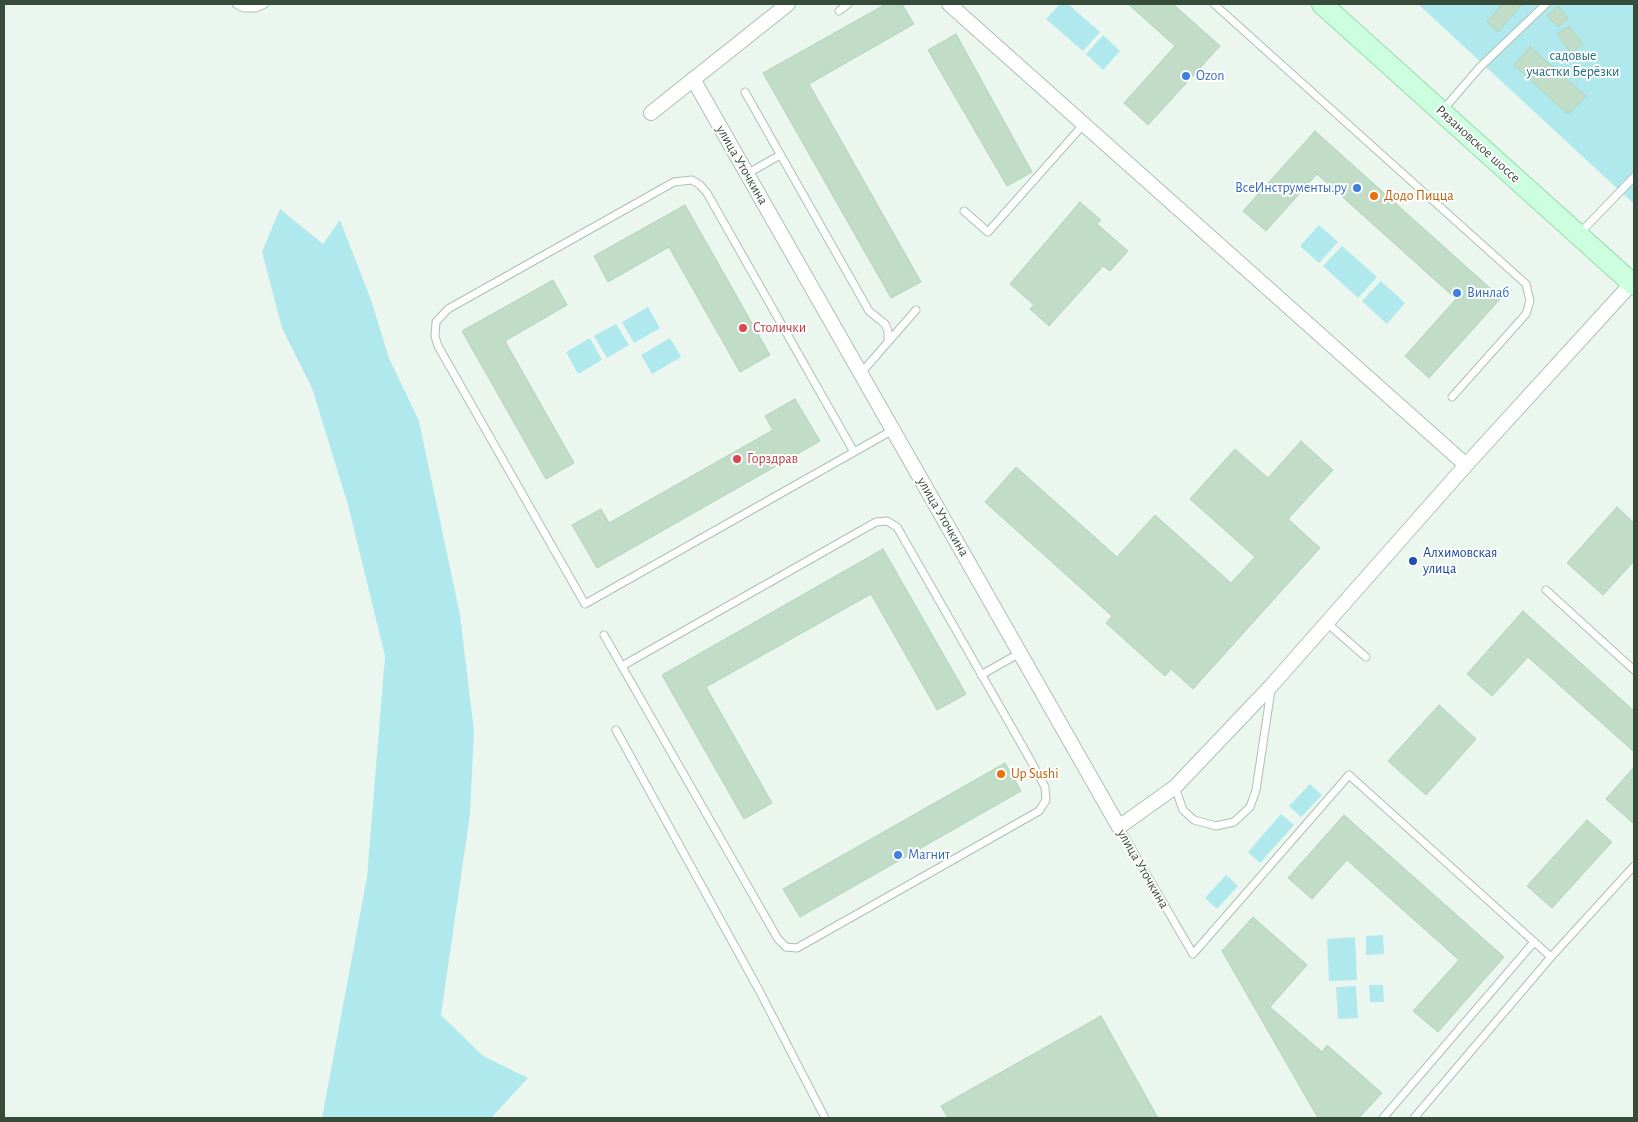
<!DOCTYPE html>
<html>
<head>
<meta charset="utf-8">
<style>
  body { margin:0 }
  #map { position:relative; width:1638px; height:1122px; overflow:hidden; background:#eaf6ee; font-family:"Alegreya Sans",sans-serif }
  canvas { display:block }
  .frame { position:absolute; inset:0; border:5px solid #374b3b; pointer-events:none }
</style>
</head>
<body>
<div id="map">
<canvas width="1638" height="1122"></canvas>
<div class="frame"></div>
</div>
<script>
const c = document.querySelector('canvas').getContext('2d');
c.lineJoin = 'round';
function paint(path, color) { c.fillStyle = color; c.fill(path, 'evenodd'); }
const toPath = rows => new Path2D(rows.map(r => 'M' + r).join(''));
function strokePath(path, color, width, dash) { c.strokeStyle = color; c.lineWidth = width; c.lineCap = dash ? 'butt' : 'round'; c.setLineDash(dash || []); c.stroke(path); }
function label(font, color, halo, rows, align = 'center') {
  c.font = font + ' "Alegreya Sans",sans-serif'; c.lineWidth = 4; c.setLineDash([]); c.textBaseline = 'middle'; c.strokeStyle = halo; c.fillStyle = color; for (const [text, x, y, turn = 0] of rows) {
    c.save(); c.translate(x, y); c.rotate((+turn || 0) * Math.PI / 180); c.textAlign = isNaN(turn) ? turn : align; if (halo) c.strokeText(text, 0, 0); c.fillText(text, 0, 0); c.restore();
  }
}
paint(toPath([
  [1060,4,1068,4,1100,32,1083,51,1046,19],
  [1418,4,1634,4,1634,204],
  [1103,35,1120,51,1103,70,1086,54],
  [280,209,323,244,340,220,371,300,389,358,419,421,460,615,474,731,470,814,441,1015,483,1056,528,1078,491,1118,322,1118,367,877,385,656,348,505,312,388,282,328,262,252],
  [1319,225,1338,242,1319,263,1300,246],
  [1342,246,1377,277,1358,298,1323,266],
  [1381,281,1405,303,1387,324,1362,301],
  [648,307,660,328,634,343,622,322],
  [616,324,629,345,607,358,594,336],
  [590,338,602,360,578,374,566,352],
  [670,338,681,357,652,374,641,355],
  [1310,784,1322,795,1301,817,1289,806],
  [1281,814,1294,825,1260,863,1248,852],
  [1226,875,1238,886,1217,909,1205,898],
  [1383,935,1384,954,1366,955,1366,936],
  [1355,937,1357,980,1329,981,1327,939],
  [1369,985,1383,985,1384,1002,1370,1002],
  [1356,986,1358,1018,1338,1019,1336,987]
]), '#b0e9ed');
const building = toPath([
  [886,4,902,4,914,24,809,84,921,282,891,298,763,73,886,4],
  [1128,4,1173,4,1220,46,1148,125,1124,103,1175,46,1128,4],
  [1502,4,1522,4,1498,32,1487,22,1502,4],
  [1558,6,1568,18,1558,27,1547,16,1558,6],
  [1569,26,1583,44,1571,53,1557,34,1569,26],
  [956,34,1032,172,1007,186,928,50,956,34],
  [1530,47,1586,96,1568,114,1514,65,1530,47],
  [1315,131,1501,298,1429,378,1405,356,1456,299,1317,174,1266,231,1243,211,1315,131],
  [1080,202,1101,220,1097,224,1128,251,1110,271,1103,266,1049,326,1030,309,1034,305,1010,284,1080,202],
  [685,205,770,355,740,372,669,247,608,282,594,256,685,205],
  [553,280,567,305,505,341,574,463,546,479,462,331,553,280],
  [795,399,820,441,597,568,572,525,601,509,609,523,773,430,765,416,795,399],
  [1301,441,1333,470,1288,519,1320,548,1193,689,1171,669,1165,676,1106,623,1112,616,985,502,1016,467,1117,557,1155,515,1231,583,1255,557,1190,499,1235,449,1268,478,1301,441],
  [1617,507,1634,523,1634,561,1603,595,1567,563,1617,507],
  [883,549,966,694,937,710,871,594,706,687,772,803,744,819,662,675,883,549],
  [1523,611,1634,711,1634,752,1528,657,1492,696,1467,674,1523,611],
  [1439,705,1476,739,1426,795,1388,761,1439,705],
  [1005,763,1021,791,800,917,783,889,1005,763],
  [1634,767,1634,824,1606,799,1634,767],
  [1344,815,1504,957,1438,1032,1413,1011,1459,960,1347,860,1312,899,1288,878,1344,815],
  [1587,820,1612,842,1552,908,1527,886,1587,820],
  [1253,917,1307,965,1270,1007,1322,1052,1327,1045,1382,1093,1359,1118,1318,1118,1222,951,1253,917],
  [1101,1016,1158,1118,948,1118,941,1106,1101,1016]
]);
paint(building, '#c1dcc7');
strokePath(building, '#b1d4b8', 1);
const lane = toPath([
  [236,4,244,8,256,8,265,4],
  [1214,4,1526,284,1530,301,1526,314,1452,397],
  [839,11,848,4],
  [745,92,869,311,885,324,888,331,888,342],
  [1442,111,1480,67,1546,4],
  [747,174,780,155],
  [964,211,988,232,1083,125],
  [1579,234,1634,177],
  [861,373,916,310],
  [854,452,707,193,700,185,692,180,674,182,448,309,436,322,435,336,438,346,585,604,893,430],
  [1546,590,1634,670],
  [1327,623,1366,657],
  [604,635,778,939,786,947,797,948,928,874,1039,811,1046,800,1045,787,1027,754,897,527,887,521,876,522,622,666],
  [981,675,1020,653],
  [616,730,760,992,825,1118],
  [1175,787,1183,810,1194,820,1216,826,1234,822,1250,807,1256,790,1271,690],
  [1119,827,1193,954,1349,775,1551,957,1634,866],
  [1383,1118,1534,942],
  [1414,1118,1551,957]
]);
const street = toPath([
  [949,4,1466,465],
  [693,79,1119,827,1175,787,1271,686,1466,465,1632,283],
  [651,113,788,4]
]);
const secondary = toPath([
  [1322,4,1634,285]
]);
strokePath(lane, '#abc2b1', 9);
strokePath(street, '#abc2b1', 16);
strokePath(secondary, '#98dcb0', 22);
strokePath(lane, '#fff', 7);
strokePath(street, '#fff', 14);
strokePath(secondary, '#cbffde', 20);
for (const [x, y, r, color] of [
  [1186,76,5,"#3f7fe0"],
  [1357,188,5,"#3f7fe0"],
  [1374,196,5,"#e8710a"],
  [1457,293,5,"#3f7fe0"],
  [743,328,5,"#e0444e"],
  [737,459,5,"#e0444e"],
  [1413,561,5,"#1a4fb4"],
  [1001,774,5,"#e8710a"],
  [898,855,5,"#3f7fe0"]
]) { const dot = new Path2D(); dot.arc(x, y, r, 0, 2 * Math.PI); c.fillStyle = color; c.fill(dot); strokePath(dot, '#fff', 2); }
label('14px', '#246d82', '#fff', [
  ["садовые",1573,56],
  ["участки Берёзки",1573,72]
]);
label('14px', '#366cbe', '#fff', [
  ["Ozon",1196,76],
  ["ВсеИнструменты.ру",1347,188,"right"],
  ["Винлаб",1467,293],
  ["Магнит",908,855]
], 'left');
label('14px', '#374b3b', '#fff', [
  ["Рязановское шоссе",1478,144,42],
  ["улица Уточкина",742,165,60],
  ["улица Уточкина",943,517,60],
  ["улица Уточкина",1143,869,60]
]);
label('14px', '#c56008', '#fff', [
  ["Додо Пицца",1384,196],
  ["Up Sushi",1011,774]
], 'left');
label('14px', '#be3a42', '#fff', [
  ["Столички",753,328],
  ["Горздрав",747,459]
], 'left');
label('14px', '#164399', '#fff', [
  ["Алхимовская",1423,553],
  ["улица",1423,569]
], 'left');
</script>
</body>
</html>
